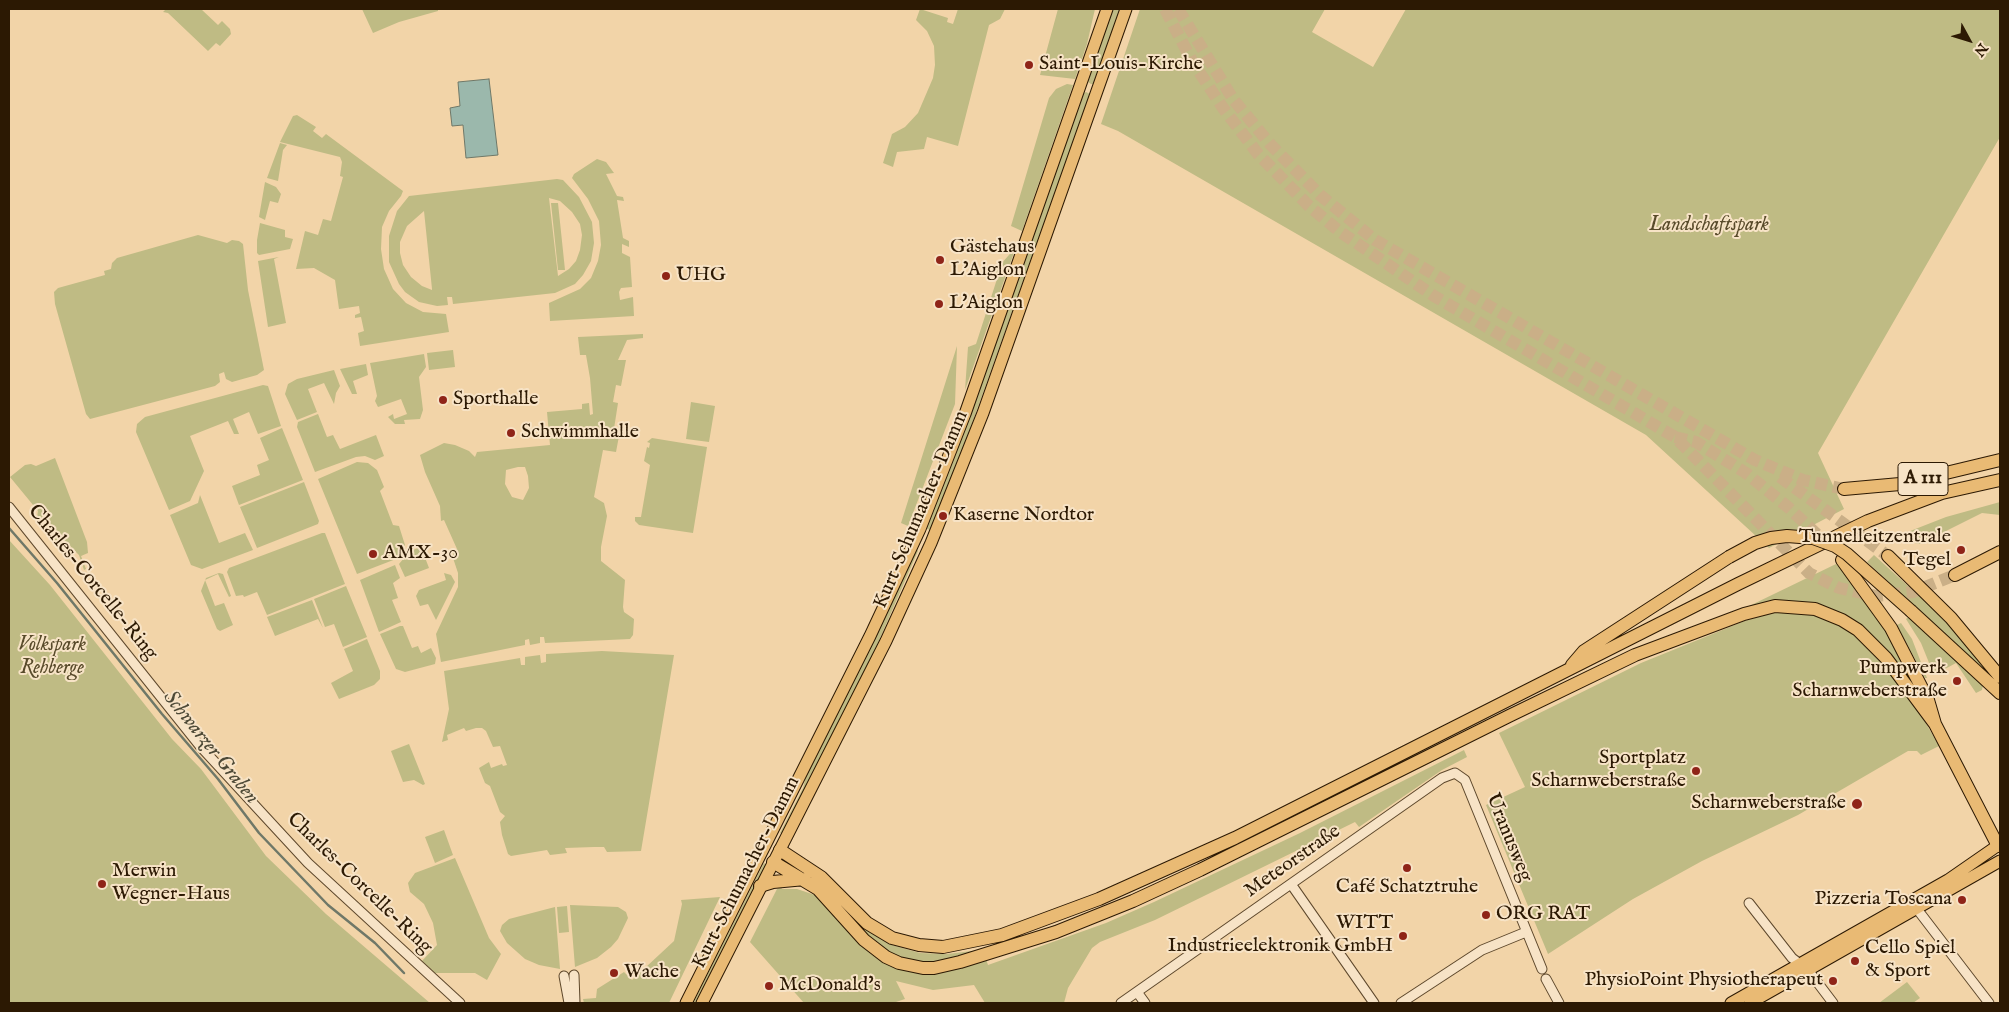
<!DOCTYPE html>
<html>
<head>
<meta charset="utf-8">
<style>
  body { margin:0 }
  #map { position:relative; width:2009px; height:1012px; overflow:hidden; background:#f2d4a8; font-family:"IM FELL English",serif }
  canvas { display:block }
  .frame { position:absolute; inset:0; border:10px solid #2c1903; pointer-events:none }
  .north { position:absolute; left:1944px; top:15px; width:50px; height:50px; -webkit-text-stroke:4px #f7e3c6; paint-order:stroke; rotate:129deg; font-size:14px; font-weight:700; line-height:20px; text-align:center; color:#2c1903 }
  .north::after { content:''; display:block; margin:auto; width:18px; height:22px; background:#2c1903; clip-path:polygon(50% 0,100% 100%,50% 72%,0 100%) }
</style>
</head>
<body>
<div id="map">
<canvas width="2009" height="1012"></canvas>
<div class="frame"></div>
<div class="north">N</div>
</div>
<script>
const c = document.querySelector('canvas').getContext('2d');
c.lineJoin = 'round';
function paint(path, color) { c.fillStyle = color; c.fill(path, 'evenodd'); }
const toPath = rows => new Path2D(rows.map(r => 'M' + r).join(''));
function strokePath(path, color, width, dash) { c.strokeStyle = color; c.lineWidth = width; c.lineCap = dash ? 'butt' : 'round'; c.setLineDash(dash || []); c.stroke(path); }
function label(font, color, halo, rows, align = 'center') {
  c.font = font + ' "IM FELL English",serif'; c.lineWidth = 4; c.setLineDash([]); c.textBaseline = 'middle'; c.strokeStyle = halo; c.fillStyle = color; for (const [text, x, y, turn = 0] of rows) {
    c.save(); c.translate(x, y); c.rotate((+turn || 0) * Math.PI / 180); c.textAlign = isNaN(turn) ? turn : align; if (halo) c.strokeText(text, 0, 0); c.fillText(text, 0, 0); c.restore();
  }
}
paint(toPath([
  [166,9,201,9,218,25,222,21,230,29,231,34,220,46,216,43,208,51,168,13,163,12],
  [362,9,438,9,438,11,399,22,373,33],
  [920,9,948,18,947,22,953,24,958,9,1005,9,1000,19,989,25,958,146,927,137,924,149,897,152,893,167,883,163,892,134,905,127,918,113,933,78,935,65,934,46,927,31,916,20],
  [1058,9,1095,9,1087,44,1075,79,1040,75],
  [1112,9,1120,9,1093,84,1091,84,1088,82],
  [1140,9,1325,9,1312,32,1373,67,1406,9,2000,9,2000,137,1818,453,1844,509,1769,548,1646,435,1118,131,1101,124],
  [1067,84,1073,85,1022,231,1011,226,1049,98,1056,89],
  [1086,92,1090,94,1089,97,969,432,930,530,925,528,955,455,1084,93],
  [297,115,316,127,313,131,322,138,326,134,403,191,401,196,389,211,382,227,381,249,384,269,393,289,406,303,423,312,446,314,449,332,360,346,358,333,364,331,361,317,355,318,355,315,360,313,359,306,339,309,335,280,314,268,296,269,305,231,318,235,323,219,331,221,343,177,340,176,342,162,340,157,280,142,293,116],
  [280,143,287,145,283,150,278,181,267,178],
  [597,159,606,162,614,173,606,174,617,196,623,197,624,201,617,200,623,238,629,241,629,247,622,244,622,253,630,257,632,287,621,288,619,292,620,300,633,297,634,316,550,321,549,303,580,289,591,278,598,261,601,245,599,221,588,199,572,178,574,174],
  [557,179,563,180,579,197,592,222,594,243,591,261,583,275,575,284,555,293,453,304,452,297,447,297,448,305,437,306,419,302,405,292,399,284,389,262,389,236,397,211,409,196],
  [549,198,560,201,572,212,580,224,582,235,580,250,576,261,569,269,558,276],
  [424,211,432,289,432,290,422,286,411,277,403,265,400,253,400,242,407,226],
  [265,182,276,187,281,194,278,203,270,201,265,220,259,217],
  [551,203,558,203,565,270,558,270],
  [260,223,285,230,285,237,293,239,290,249,259,255,257,253,257,240],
  [198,235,227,243,232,240,239,241,243,244,248,290,264,370,257,375,232,382,226,379,224,372,219,374,220,382,215,386,90,419,86,414,55,304,54,292,58,288,105,275,104,271,111,269,112,263,117,258],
  [1016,247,965,390,968,347,976,344,997,279,993,273],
  [279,257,274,259,286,323,268,327,258,261],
  [643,334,643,338,627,340,618,360,626,360,621,386,616,385,613,402,618,403,613,435,619,436,616,452,603,450,594,497,604,503,607,516,601,547,601,561,625,580,623,607,624,612,634,619,633,635,630,639,545,643,544,637,540,637,540,643,530,645,529,639,525,640,525,645,441,662,436,634,458,587,458,573,453,558,453,552,457,549,444,520,441,521,440,506,425,472,420,455,444,443,455,445,469,451,475,457,477,452,550,445,547,412,582,409,582,404,589,403,590,415,593,414,590,378,586,355,580,355,578,337],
  [518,467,525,467,528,476,529,488,523,500,512,497,505,484,506,470],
  [957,346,955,404,908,526,901,523],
  [453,350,455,367,429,370,427,353],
  [424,354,426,367,419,377,423,410,420,419,404,420,405,424,395,424,388,417,393,414,394,419,407,414,401,399,378,407,375,401,377,396,370,363],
  [366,364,368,375,353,381,357,394,352,394,340,369],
  [334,370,340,386,336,393,334,404,324,383,308,389,317,412,297,420,285,394,288,384,297,379],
  [263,385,268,386,281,426,258,434,249,412,233,419,239,434,234,434,228,421,190,436,204,471,190,501,169,510,136,432,137,424,145,417],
  [691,402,715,406,709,442,686,439],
  [318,414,327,437,333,435,340,449,376,435,384,456,375,460,365,456,356,457,315,472,297,427,298,422],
  [282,428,303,480,239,505,232,486,260,475,257,465,269,460,260,438],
  [652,438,707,447,693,533,639,525,635,521,635,517,641,517,650,465,644,461,647,447,649,448,650,443,647,442],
  [55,458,87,542,88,553,81,556,86,569,84,570,79,555,69,545,63,550,37,518,38,511,10,477,25,465,31,464,36,466],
  [357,462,368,463,377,470,384,487,380,491,393,525,399,526,405,545,396,559,357,574,318,479],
  [304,482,319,521,318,524,257,548,240,507],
  [200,495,219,543,245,533,253,550,202,569,191,565,170,515,198,503],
  [2000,502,2000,515,1982,513,1920,544,1902,541,1900,535,1946,517],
  [322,533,325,533,345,584,267,615,257,592,244,597,243,595,236,596,227,572,229,568],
  [9,540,50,585,172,739,201,769,266,856,326,914,430,1003,9,1003],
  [421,547,429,568,405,577,399,564,410,551],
  [917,549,918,551,874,652,783,834,780,833,803,788,806,776],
  [1874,555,1950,624,1998,683,1867,562],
  [1836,564,1853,583,1888,635,1916,689,1896,662,1812,603,1790,601,1745,608],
  [395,565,400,578,393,583,398,598,392,600,401,622,379,632,360,580],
  [219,573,223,574,231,596,229,597,218,574,205,580,215,606,224,603,233,625,220,631,217,629,201,591,206,578],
  [444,573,451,575,455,582,436,620,428,604,420,606,416,596,419,590,446,580],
  [346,586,367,637,343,647,334,624,325,627,314,599],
  [312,600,323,628,318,619,275,636,267,617],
  [1785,610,1813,615,1840,624,1866,645,1889,670,1924,720,1939,746,1921,755,1917,751,1908,751,1798,815,1702,861,1633,899,1548,954,1486,805,1525,787,1499,733,1641,663,1747,620],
  [1909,616,1983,685,1982,690,1976,693,1956,663,1934,675,1921,643,1906,619],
  [1901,623,1912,639,1927,678,1925,678,1897,625],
  [400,626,403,626,412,648,418,646,421,653,431,648,436,658,435,664,405,672,396,669,380,634],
  [367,639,380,671,380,679,374,685,339,699,331,683,353,671,344,649],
  [602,651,674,655,641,851,607,852,604,847,594,847,565,848,567,853,550,855,547,850,511,856,508,854,502,835,500,822,505,816,500,812,490,786,485,783,479,768,489,762,491,768,502,764,503,766,507,765,500,746,493,747,486,731,482,728,476,728,466,731,464,728,447,735,448,740,442,742,449,709,444,671,520,658,521,665,525,665,525,657,540,655,541,663,546,662,546,654],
  [409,744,425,784,423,785,414,780,403,782,391,751],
  [1464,750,1467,757,1442,770,1359,827,1355,822,1155,920,1100,942,1092,948,1068,988,1064,1003,985,1003,974,985,933,990,896,981,905,999,893,1003,804,1003,750,942,777,889,781,887,782,889,797,889,818,896,871,954,894,967,909,972,939,973,986,959,988,965,1106,923,1154,902,1300,833],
  [444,830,453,855,435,863,425,837],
  [455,858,489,938,501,954,487,980,475,973,434,973,421,962,437,945,433,923,424,904,410,892,408,883,415,873],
  [764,863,766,865,695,1003,693,1003],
  [720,897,669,1003,584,1003,583,999,596,998,597,989,624,972,632,980,674,941,682,904,681,900],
  [570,905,618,907,626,912,628,918,618,939,611,947,597,958,575,967],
  [567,906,569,932,559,933,557,907],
  [555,907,560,969,539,965,525,959,507,943,500,931,502,925,509,919],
  [856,922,892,945,920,953,947,954,980,950,941,963,908,961,876,945],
  [1907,982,1920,998,1913,1003,1879,1003]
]), '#bfbb84');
const water = toPath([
  [489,79,498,155,466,158,463,125,452,126,450,108,460,106,458,82,489,79]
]);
paint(water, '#9bb8ac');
strokePath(water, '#6f7868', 1);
strokePath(toPath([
  [9,528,57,583,162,714,218,779,259,833,328,905,375,943,404,973]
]), '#6f7868', 2.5);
strokePath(toPath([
  [1165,9,1192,61,1223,108,1258,154,1309,206,1339,231,1434,296,1675,437,1809,573,1839,588,1876,596,1913,592,1955,575],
  [1178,9,1233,99,1270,144,1320,195,1375,240,1755,460,1803,480,1844,489],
  [1675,437,1696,442,1746,473,1789,508,1826,543],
  [1780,477,1888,556]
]), '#caaf87', 12, [12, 6]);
const minor = toPath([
  [9,507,200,746,308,863,460,1003],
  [1291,884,1374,1003],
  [1749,903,1792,958,1808,970,1833,1003],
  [1917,909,1989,1003],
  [574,975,575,1003],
  [564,976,569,1003],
  [1546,979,1559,1003],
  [1137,992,1145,1003],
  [1121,1003,1442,778,1455,773,1465,780,1542,969],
  [1401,1003,1482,950,1526,932]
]);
const major = toPath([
  [686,1003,870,636,920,529,965,414,1107,9],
  [702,1003,886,641,931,543,983,413,1126,9],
  [1731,1003,1948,880,2000,844],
  [1750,1003,2000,861]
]);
const highway = toPath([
  [1844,489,1900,484,2000,460],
  [1888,556,1951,618,2000,677],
  [1842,560,1891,628,1928,700,1935,724,1998,846],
  [1955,575,2000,552],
  [1911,611,2000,693],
  [1572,665,1584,651,1729,557],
  [780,850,821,877,867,923,892,938,919,945,943,947,1002,935,1099,899,1235,838,1738,584,1868,521,1942,493,2000,480],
  [773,862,818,889,864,940,886,957,899,963,923,968,934,968,960,962,1056,932,1133,901,1200,870,1509,716,1635,655,1744,614,1775,606,1815,609,1842,620,1858,630,1886,658,1935,724],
  [760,886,773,882,805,879]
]);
strokePath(minor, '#5e482c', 11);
strokePath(major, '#2c1903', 13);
strokePath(highway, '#2c1903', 14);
strokePath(minor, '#f7e3c6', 9);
strokePath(major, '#e9ba74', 11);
strokePath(highway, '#e9ba74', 12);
const highwayBridge = toPath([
  [1729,557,1755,543,1771,538,1787,536,1813,538,1835,546,1847,554,1911,611]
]);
strokePath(highwayBridge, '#2c1903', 14, []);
strokePath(highwayBridge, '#e9ba74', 12);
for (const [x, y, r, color] of [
  [1029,65,5,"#8f2418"],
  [940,260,5,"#8f2418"],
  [666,276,5,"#8f2418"],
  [939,304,5,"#8f2418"],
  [443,400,5,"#8f2418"],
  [511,433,5,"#8f2418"],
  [943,516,5,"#8f2418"],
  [1961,550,5,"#8f2418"],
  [373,554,5,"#8f2418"],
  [1957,681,5,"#8f2418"],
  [1696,771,5,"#8f2418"],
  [1857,804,6,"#8f2418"],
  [1407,868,5,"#8f2418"],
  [102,884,5,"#8f2418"],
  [1962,900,5,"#8f2418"],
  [1486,915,5,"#8f2418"],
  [1403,936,5,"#8f2418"],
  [1855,961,5,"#8f2418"],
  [614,973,5,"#8f2418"],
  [1833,981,5,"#8f2418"],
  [769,986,5,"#8f2418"]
]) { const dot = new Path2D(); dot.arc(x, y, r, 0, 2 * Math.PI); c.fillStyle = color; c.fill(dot); strokePath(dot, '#f7e3c6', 2); }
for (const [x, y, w] of [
  [1923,479,50]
]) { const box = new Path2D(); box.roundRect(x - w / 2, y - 16.5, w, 33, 4); c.fillStyle = '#f7e3c6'; c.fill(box); strokePath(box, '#2c1903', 1); }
label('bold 19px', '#2c1903', null, [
  ["A 111",1923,479]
]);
label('20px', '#2c1903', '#f7e3c6', [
  ["Saint-Louis-Kirche",1039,65],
  ["Gästehaus",950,248],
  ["L’Aiglon",950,271],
  ["UHG",676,276],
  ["L'Aiglon",949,304],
  ["Sporthalle",453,400],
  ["Schwimmhalle",521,433],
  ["Kaserne Nordtor",953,516],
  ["Tunnelleitzentrale",1951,538,"right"],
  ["Tegel",1951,561,"right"],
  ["AMX-30",383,554],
  ["Pumpwerk",1947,669,"right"],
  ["Scharnweberstraße",1947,692,"right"],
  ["Sportplatz",1686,759,"right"],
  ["Scharnweberstraße",1686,782,"right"],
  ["Scharnweberstraße",1846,804,"right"],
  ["Merwin",112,872],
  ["Wegner-Haus",112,895],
  ["Café Schatztruhe",1407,888,"center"],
  ["Pizzeria Toscana",1952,900,"right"],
  ["ORG RAT",1496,915],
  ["WITT",1393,924,"right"],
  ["Industrieelektronik GmbH",1393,947,"right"],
  ["Cello Spiel",1865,949],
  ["& Sport",1865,972],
  ["Wache",624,973],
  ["PhysioPoint Physiotherapeut",1823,981,"right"],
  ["McDonald's",779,986]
], 'left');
label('italic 20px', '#584a2a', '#f7e3c6', [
  ["Landschaftspark",1709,226],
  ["Volkspark",52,646],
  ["Rehberge",52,669]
]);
label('20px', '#2c1903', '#f7e3c6', [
  ["Kurt-Schumacher-Damm",922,510,-67],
  ["Charles-Corcelle-Ring",92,583,51],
  ["Uranusweg",1508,838,68],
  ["Meteorstraße",1293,862,-35],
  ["Kurt-Schumacher-Damm",747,873,-63],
  ["Charles-Corcelle-Ring",359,884,44]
]);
label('italic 21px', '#4d4936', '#f7e3c6', [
  ["Schwarzer Graben",210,748,51]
]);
</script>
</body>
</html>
